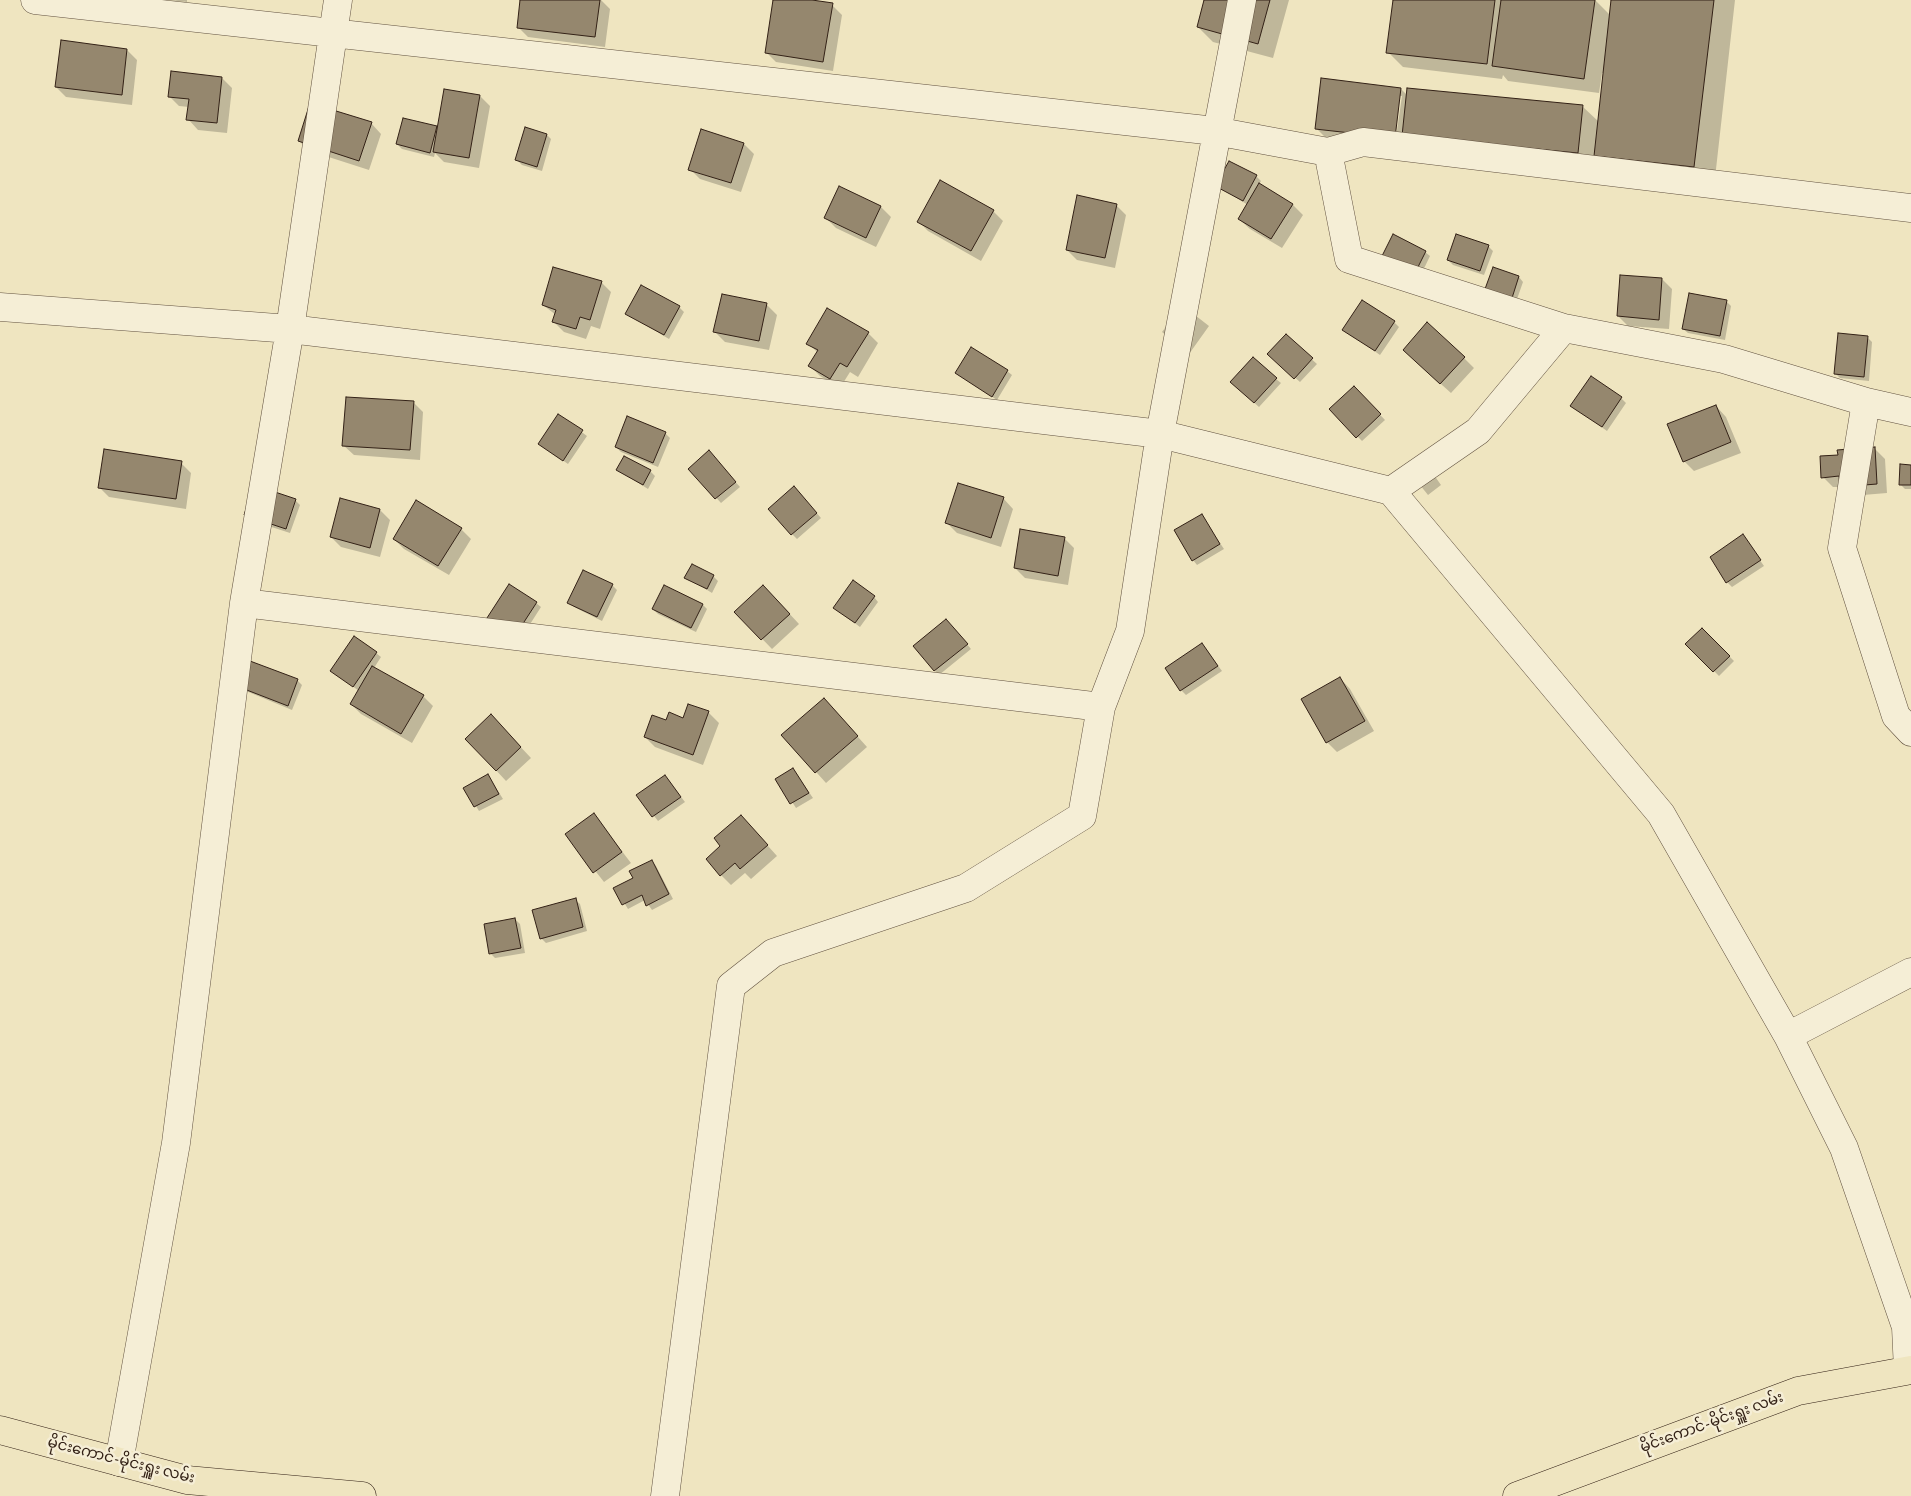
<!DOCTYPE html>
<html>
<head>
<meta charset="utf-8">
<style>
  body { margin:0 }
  canvas { display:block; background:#efe5c0 }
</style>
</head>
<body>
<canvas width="1911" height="1496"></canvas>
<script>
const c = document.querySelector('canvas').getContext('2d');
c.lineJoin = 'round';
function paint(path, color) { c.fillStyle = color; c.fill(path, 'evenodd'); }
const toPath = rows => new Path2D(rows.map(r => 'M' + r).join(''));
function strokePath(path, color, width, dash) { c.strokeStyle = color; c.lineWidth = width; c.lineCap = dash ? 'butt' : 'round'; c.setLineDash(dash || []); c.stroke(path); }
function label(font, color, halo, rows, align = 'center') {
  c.font = font + ' "IM FELL Great Primer","Noto Sans Myanmar",serif'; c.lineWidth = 5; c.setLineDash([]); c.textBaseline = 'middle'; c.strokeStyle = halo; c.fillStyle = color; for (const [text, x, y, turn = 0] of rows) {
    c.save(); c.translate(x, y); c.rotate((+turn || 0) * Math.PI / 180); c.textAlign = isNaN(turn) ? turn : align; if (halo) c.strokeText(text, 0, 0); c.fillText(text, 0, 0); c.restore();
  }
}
paint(toPath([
  [169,0,187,0,187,2],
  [521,0,601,0,610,9,605,47,528,37,518,27],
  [774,0,804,0,832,5,842,15,833,71,776,62,766,52],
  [1205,0,1289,0,1273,58,1213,42,1198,27],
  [1394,0,1595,0,1611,16,1613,0,1735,0,1714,187,1615,175,1594,154,1593,167,1326,138,1316,128,1401,89,1407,95,1582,106,1599,122,1604,73,1602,73,1599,93,1508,81,1503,75,1502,79,1403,67,1388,52],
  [1399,96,1402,96,1395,144,1393,144],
  [127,50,137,60,132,105,66,97,56,87],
  [222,78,232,88,227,133,198,130,188,119,189,107,179,106,169,96],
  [480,96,490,106,479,168,444,162,435,153,434,157,402,149,397,144,436,127,438,129],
  [371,123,381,134,369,170,310,151,299,141],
  [702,131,744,144,754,154,741,192,700,179,690,169],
  [547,135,551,139,542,171,522,165,517,160],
  [1229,162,1256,176,1261,181,1259,184,1293,205,1303,215,1282,248,1250,229,1239,219,1248,205,1217,186],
  [839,188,881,207,891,217,876,247,836,228,826,218],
  [1116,205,1126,215,1115,268,1077,260,1067,250],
  [993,211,1003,221,981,261,928,231,918,221],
  [1488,246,1493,251,1484,275,1453,265,1448,260],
  [1425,252,1430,256,1418,281,1381,261],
  [1494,268,1519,277,1523,282,1516,302,1492,293],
  [1662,279,1672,289,1669,329,1628,326,1618,316],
  [601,282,611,292,600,329,591,326,586,339,564,332,554,322,556,315,543,305],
  [723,295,767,305,777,315,769,350,725,342,715,332],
  [1726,301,1731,306,1725,340,1688,333,1683,329],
  [1182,305,1209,326,1189,354,1162,332],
  [679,307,684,312,669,339,627,314],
  [1394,322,1399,327,1380,355,1344,330],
  [868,333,878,343,858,377,850,372,840,388,820,376,810,366,818,353,808,343],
  [1286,336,1317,364,1300,382,1274,359],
  [1867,337,1872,342,1869,381,1840,378,1835,373],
  [1464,358,1474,368,1451,393,1414,360],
  [1007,371,1012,375,997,400,956,373],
  [1276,379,1281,383,1259,407,1236,387],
  [1354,387,1385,420,1362,441,1331,409],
  [1621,398,1626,403,1607,431,1572,406],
  [413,402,423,412,420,460,354,455,343,445],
  [1716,406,1726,417,1741,453,1694,471,1684,461],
  [559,415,587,436,568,464,539,444],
  [665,433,670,438,658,467,621,452,616,447],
  [1875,449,1885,459,1887,493,1851,496,1842,487,1833,487,1823,477,1839,456],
  [713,457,740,487,721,503,690,469],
  [181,463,191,473,186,509,109,497,99,487],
  [1427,465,1441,485,1428,495,1408,470],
  [1911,466,1911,489,1905,489,1900,484],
  [618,470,650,471,655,476,648,489],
  [798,492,821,518,797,539,792,534],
  [1003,498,1013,509,1001,547,957,533,947,523],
  [295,500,300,505,290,533,250,520],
  [417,502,461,529,471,539,449,575,404,549,394,539],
  [380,510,390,520,380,557,341,547,331,537],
  [1201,515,1224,549,1197,565,1193,560],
  [1743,536,1764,566,1732,587,1727,582],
  [1064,538,1074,548,1068,585,1025,578,1015,568],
  [713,576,718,581,712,593,686,577],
  [612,585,617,590,602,621,574,607,569,602],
  [773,596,799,624,772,649,736,612],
  [874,597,878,602,860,627,834,608],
  [536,603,541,607,518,643,487,621],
  [703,605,707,609,696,632,658,614,653,609],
  [951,625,971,649,939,675,935,671],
  [1702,629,1734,661,1719,676,1687,644],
  [1202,644,1222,671,1186,695,1181,690],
  [376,653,381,657,374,668,423,696,433,706,412,743,361,714,351,704,359,691,332,671],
  [1340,678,1350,689,1374,731,1337,752,1327,742],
  [297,680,302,685,292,710,246,691,241,687],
  [824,699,867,747,826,783,783,735],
  [708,712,719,723,703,765,655,747,645,737,667,722],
  [501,726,531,758,506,781,467,739],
  [793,769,813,798,796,808,777,779],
  [488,775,503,799,479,811,465,788],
  [665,776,685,802,658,821,638,795],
  [594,815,631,863,604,882,567,835],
  [751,827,777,856,751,879,745,873,731,885,721,875],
  [652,861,656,866,673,899,652,910,645,900,628,909,615,888,635,878],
  [575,900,580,904,587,931,546,943,541,938],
  [515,919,520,924,525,953,495,958,491,954]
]), '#0003');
const building = toPath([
  [520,0,600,0,595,37,517,28,520,0],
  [773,0,812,0,833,3,823,62,765,53,773,0],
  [1204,0,1270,0,1258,44,1197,27,1204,0],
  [1393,0,1495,0,1487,64,1386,53,1393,0],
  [1501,0,1595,0,1584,79,1492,66,1501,0],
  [1611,0,1714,0,1694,167,1594,156,1611,0],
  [61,40,127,49,122,95,55,87,61,40],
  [171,71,222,77,217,123,186,120,189,99,168,97,171,71],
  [1321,78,1401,88,1395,138,1315,129,1321,78],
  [1407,88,1583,105,1578,153,1402,136,1407,88],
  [444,89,480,95,469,158,433,152,444,89],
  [310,103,372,122,359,161,298,141,310,103],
  [403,118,437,126,430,153,396,144,403,118],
  [525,127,547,134,537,167,515,160,525,127],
  [701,129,744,143,731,183,688,170,701,129],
  [1229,161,1257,175,1243,201,1215,186,1229,161],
  [940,180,994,210,971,251,917,222,940,180],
  [1259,183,1293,204,1271,239,1238,219,1259,183],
  [839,186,881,206,866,238,824,218,839,186],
  [1077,195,1117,204,1105,258,1066,250,1077,195],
  [1393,234,1426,251,1413,277,1379,262,1393,234],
  [1456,234,1489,245,1480,271,1447,260,1456,234],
  [553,267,602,281,590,320,580,317,576,329,552,322,556,310,542,305,553,267],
  [1493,267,1519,276,1512,298,1485,289,1493,267],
  [1620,275,1662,278,1659,320,1617,316,1620,275],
  [641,285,680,306,664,335,625,314,641,285],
  [1689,293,1727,300,1720,336,1682,329,1689,293],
  [722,294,767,303,759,341,713,332,722,294],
  [1362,300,1395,321,1375,351,1342,330,1362,300],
  [827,308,869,332,847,367,840,363,830,379,808,366,818,350,806,344,827,308],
  [1427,322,1465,357,1440,384,1403,350,1427,322],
  [1838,333,1868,336,1864,377,1834,374,1838,333],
  [1286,334,1313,358,1294,379,1267,354,1286,334],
  [971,347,1008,370,992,397,955,373,971,347],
  [1253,357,1277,378,1254,403,1230,382,1253,357],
  [1591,376,1622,397,1602,427,1570,406,1591,376],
  [1354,386,1381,414,1356,438,1329,409,1354,386],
  [346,397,414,401,410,450,342,446,346,397],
  [1716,405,1731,442,1683,462,1667,424,1716,405],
  [558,414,583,430,563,461,538,444,558,414],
  [627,416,666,432,653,463,615,447,627,416],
  [1875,447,1877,484,1840,487,1839,476,1821,478,1820,456,1838,455,1837,450,1875,447],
  [104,449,182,461,176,499,98,488,104,449],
  [709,450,736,482,715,499,688,469,709,450],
  [624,456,651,470,643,485,616,470,624,456],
  [1900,464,1911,465,1911,485,1899,485,1900,464],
  [958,483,1004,497,991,538,945,523,958,483],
  [254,485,296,499,286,529,244,515,254,485],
  [794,486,817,513,791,535,768,509,794,486],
  [340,498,380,509,370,548,330,537,340,498],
  [416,500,462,528,438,566,393,539,416,500],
  [1202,514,1220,544,1192,561,1174,530,1202,514],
  [1020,529,1065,537,1058,576,1014,568,1020,529],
  [1743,534,1761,560,1726,583,1710,557,1743,534],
  [692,564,714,575,707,589,684,578,692,564],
  [583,570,613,584,597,617,567,603,583,570],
  [853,580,875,596,855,623,833,608,853,580],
  [509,584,537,602,513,639,485,621,509,584],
  [664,585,703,604,691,628,652,609,664,585],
  [763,585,790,614,761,640,734,612,763,585],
  [946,619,968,644,934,671,913,646,946,619],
  [1702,628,1730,656,1713,672,1685,644,1702,628],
  [354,636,377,652,353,687,330,671,354,636],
  [1202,643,1218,666,1180,691,1165,668,1202,643],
  [250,661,298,679,288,706,239,687,250,661],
  [372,666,424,695,401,734,350,704,372,666],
  [1340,677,1365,721,1326,743,1301,699,1340,677],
  [824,698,858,736,815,773,781,735,824,698],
  [688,704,709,711,693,755,644,737,652,715,666,720,669,712,683,718,688,704],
  [491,714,521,747,496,771,465,739,491,714],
  [793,768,809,793,790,804,775,779,793,768],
  [488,774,499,794,474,807,463,788,488,774],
  [665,775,681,797,652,817,636,795,665,775],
  [594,813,622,852,593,873,565,834,594,813],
  [741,815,768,845,740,869,735,863,720,876,706,859,720,846,714,838,741,815],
  [652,860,669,894,646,906,642,895,622,905,613,888,633,878,629,871,652,860],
  [576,898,583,927,540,939,532,910,576,898],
  [515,918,521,948,489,954,484,924,515,918]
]);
paint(building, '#95876e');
strokePath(building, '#332116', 1);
const minor = toPath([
  [35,0,1215,131,1328,152,1363,142,1911,208],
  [1328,152,1349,259,1564,328,1724,359,1866,402,1911,412],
  [0,307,290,329,1160,434,1391,491,1661,814,1788,1036,1844,1148,1906,1327,1908,1370],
  [1866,402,1842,548,1896,716,1911,732],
  [1391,491,1478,431,1564,328],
  [244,603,1101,707],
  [1788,1036,1911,972],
  [119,1462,176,1143,244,603,290,329,338,0],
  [665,1496,731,986,773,953,966,888,1082,816,1101,707,1130,631,1160,434,1242,0]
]);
const major = toPath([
  [0,1430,187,1480,362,1496],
  [1517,1496,1798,1391,1911,1370]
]);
strokePath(minor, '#625240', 29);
strokePath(major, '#332116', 29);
strokePath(minor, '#f5eed6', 28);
strokePath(major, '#efe5c0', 28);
label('15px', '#332116', '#f5eed6', [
  ["မိုင်းကောင်-မိုင်းရှူး လမ်း",1712,1423,-20],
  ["မိုင်းကောင်-မိုင်းရှူး လမ်း",121,1461,14]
]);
</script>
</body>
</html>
